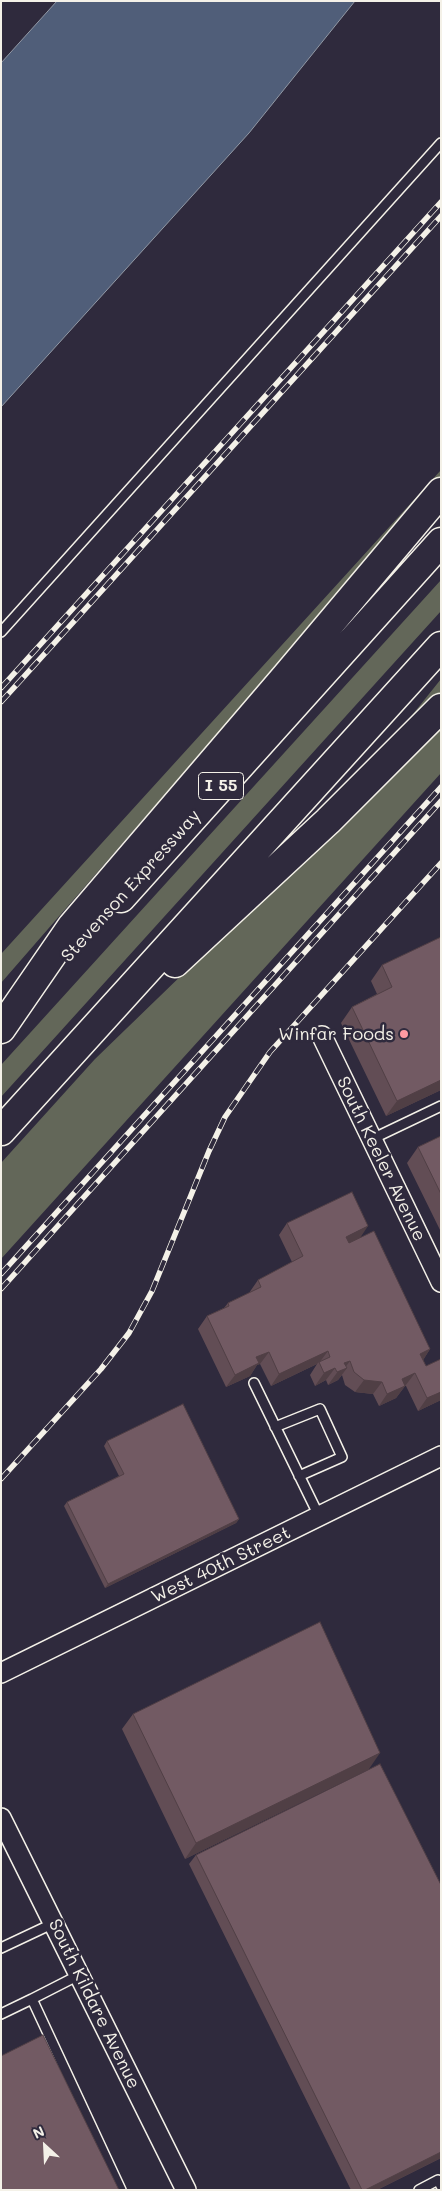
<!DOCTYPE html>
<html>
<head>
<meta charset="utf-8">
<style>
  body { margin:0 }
  #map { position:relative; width:442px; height:2191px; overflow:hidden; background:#2f2a3d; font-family:Mali,sans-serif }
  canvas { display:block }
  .frame { position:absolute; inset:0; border:2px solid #f4f1e8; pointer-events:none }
  .north { position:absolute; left:20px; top:2121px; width:50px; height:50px; -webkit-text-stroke:4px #2f2a3d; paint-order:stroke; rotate:335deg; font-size:14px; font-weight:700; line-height:20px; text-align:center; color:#f4f1e8 }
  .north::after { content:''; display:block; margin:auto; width:18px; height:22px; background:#f4f1e8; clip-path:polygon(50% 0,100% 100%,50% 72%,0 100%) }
</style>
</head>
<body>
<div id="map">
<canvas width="442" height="2191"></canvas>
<div class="frame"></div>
<div class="north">N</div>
</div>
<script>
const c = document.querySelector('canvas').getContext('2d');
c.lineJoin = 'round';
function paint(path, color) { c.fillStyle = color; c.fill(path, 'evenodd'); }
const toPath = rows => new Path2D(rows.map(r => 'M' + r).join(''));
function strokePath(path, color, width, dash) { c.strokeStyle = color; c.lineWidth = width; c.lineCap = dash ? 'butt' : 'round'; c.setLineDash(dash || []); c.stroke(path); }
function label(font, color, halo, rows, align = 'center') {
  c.font = font + ' Mali,sans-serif'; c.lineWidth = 5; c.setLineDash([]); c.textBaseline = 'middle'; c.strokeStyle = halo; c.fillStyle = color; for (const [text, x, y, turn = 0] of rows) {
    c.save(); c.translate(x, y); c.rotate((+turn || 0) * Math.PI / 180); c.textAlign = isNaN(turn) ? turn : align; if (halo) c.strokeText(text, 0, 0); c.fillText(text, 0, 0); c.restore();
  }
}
paint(toPath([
  [441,470,441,478,392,541,336,598,1,983,1,954],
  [441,580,441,611,1,1097,1,1065],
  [441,679,441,697,385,749],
  [441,724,441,773,1,1259,1,1163,95,1059]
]), '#636759');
const water = toPath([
  [57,1,355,1,249,133,1,407,1,63,57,1]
]);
paint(water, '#505e79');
strokePath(water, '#9299a5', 1);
const service = toPath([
  [1,632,441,143],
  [372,1139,441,1106],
  [254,1383,319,1516],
  [275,1427,320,1409,342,1457,299,1476],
  [1,1948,54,1923],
  [32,1999,79,1975],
  [1,2014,32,1999,121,2190],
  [419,2190,438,2180,441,2186]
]);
const minor = toPath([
  [322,1036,441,1282],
  [1,1673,441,1456],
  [1,1818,186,2190]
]);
const motorway = toPath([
  [121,898,441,542],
  [175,963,328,821,441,708],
  [1,1029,72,926,286,676,441,492],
  [1,1131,441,646]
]);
strokePath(service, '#f4f1e8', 12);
strokePath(minor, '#f4f1e8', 22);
strokePath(motorway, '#f4f1e8', 31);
strokePath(service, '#2f2a3d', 9);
strokePath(minor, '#2f2a3d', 19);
strokePath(motorway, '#2f2a3d', 28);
const rail = toPath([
  [1,688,441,202],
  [1,702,441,216],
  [1,1274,441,787],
  [1,1289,441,801],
  [1,1479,101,1369,129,1333,152,1291,209,1151,225,1117,270,1052,441,863]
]);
strokePath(rail, '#f4f1e8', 5.5);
strokePath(rail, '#2f2a3d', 4, [11]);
paint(toPath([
  [382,965,441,1090,386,1116,341,1023,352,1007,377,994,371,981],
  [441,1136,441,1232,407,1163,418,1147],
  [287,1223,360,1238,430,1349,423,1360,441,1400,418,1411,406,1386,405,1386,396,1398,379,1406,373,1394,355,1392,345,1385,342,1375,338,1380,328,1385,326,1380,315,1386,310,1375,317,1364,271,1386,260,1364,257,1365,250,1376,226,1387,198,1329,207,1316,224,1308,228,1303,249,1293,258,1280,292,1262,279,1235],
  [107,1441,239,1519,236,1523,105,1588,64,1506,67,1502,119,1476,104,1446],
  [133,1714,369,1769,185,1859,122,1729],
  [196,1855,441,1885,441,2158,377,2190,351,2190,189,1864]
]), '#624d55');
paint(toPath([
  [441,1080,441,1090,386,1116,397,1101],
  [368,1226,360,1238,337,1249,346,1237],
  [430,1349,422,1362,420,1354],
  [328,1351,319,1363,319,1362,317,1364,271,1386,279,1374],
  [269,1352,260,1364,257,1365,250,1376,226,1387,235,1375,256,1357],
  [350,1361,344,1369,347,1368,338,1380,328,1385,344,1363],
  [335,1368,326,1380,315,1386,324,1373],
  [415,1373,396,1398,379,1406,387,1394,402,1379],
  [364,1380,382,1382,373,1394,355,1392],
  [441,1392,441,1400,418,1411,427,1398],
  [239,1519,236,1523,105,1588,108,1584],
  [380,1753,369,1769,185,1859,196,1843],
  [441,2152,441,2158,377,2190,365,2190]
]), '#503f45');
const building = toPath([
  [441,937,441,1080,397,1101,352,1007,392,987,382,965,441,937],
  [441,1136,441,1194,418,1147,441,1136],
  [352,1192,368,1226,346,1237,349,1243,374,1231,430,1349,420,1354,426,1366,441,1359,441,1392,427,1398,415,1373,402,1379,405,1386,387,1394,382,1382,364,1380,354,1372,350,1361,344,1363,347,1368,337,1372,335,1368,324,1373,319,1362,330,1357,328,1351,279,1374,269,1352,256,1357,259,1363,235,1375,207,1316,229,1306,228,1303,261,1287,258,1280,303,1256,287,1223,352,1192],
  [183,1404,239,1519,108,1584,67,1502,124,1474,107,1441,183,1404],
  [320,1622,380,1753,196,1843,133,1714,320,1622],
  [380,1764,441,1885,441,2152,365,2190,362,2190,196,1855,380,1764],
  [43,2035,119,2190,1,2190,1,2056,43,2035]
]);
paint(building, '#725a63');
strokePath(building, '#503f45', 1);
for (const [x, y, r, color] of [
  [404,1034,5,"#ff9aa2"]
]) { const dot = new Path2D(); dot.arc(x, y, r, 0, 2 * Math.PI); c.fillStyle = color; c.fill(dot); strokePath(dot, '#2f2a3d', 2); }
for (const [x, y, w] of [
  [221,786,45]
]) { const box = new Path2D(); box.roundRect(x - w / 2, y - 13.5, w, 27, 4); c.fillStyle = '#2f2a3d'; c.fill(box); strokePath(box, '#f4f1e8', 1); }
label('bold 16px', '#f4f1e8', null, [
  ["I 55",221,786]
]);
label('18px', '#f4f1e8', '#2f2a3d', [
  ["Stevenson Expressway",131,886,-48],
  ["South Keeler Avenue",381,1159,64],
  ["West 40th Street",221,1565,-26],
  ["South Kildare Avenue",94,2004,64]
]);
label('18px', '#f4f1e8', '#2f2a3d', [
  ["Winfar Foods",394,1034]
], 'right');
</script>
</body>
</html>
